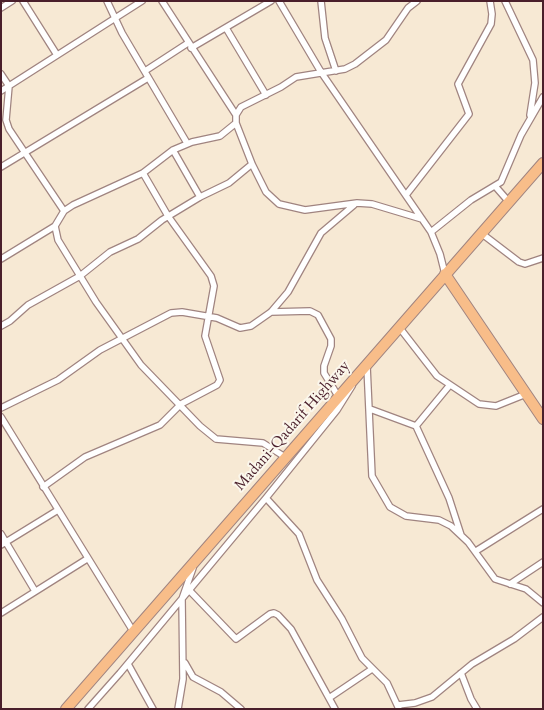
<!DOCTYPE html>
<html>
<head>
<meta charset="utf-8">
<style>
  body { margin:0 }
  #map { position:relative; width:544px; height:710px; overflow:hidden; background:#f7e9d4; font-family:Cardo,serif }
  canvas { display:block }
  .frame { position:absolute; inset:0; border:2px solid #4a1f2b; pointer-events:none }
</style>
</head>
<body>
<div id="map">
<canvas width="544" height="710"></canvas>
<div class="frame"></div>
</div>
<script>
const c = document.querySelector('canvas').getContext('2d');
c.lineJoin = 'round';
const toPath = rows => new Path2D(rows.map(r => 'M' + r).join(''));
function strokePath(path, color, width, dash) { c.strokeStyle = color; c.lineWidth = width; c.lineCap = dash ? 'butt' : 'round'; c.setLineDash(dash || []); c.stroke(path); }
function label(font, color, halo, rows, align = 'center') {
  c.font = font + ' Cardo,serif'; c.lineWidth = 4; c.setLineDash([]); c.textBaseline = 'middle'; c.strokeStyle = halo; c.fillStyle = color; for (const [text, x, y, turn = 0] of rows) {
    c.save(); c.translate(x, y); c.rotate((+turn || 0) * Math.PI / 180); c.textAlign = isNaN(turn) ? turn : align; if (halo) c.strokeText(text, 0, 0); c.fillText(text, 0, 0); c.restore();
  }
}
const street = toPath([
  [23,1,57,55],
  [107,1,122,33,187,143],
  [162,1,236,115],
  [279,1,321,72,431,232,440,254,445,274],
  [321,1,325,38,336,71],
  [417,1,408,8,386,40,355,64,345,69,296,77,281,87,241,107,236,115,236,123,252,164,266,192,279,204,305,210,357,203,372,204,422,219],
  [505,1,533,60,535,83,530,115],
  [1,8,12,1],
  [226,28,266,95],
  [191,48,271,1],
  [145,71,188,43],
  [1,74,9,86,6,120,9,129,64,211],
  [1,91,142,1],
  [173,150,200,197],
  [1,167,148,78],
  [495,186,509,202],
  [406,195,469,114,458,84,491,24,492,14,490,1],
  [55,226,58,240,96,302,141,365,200,426,216,439,263,443,285,457],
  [431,232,471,200,501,182,521,135,543,97],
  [481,233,519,262,525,264,543,258],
  [1,259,55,226,64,211,73,205,143,173,173,150,192,142,220,136,236,123],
  [271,312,310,311,318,315,331,339,331,346,324,366,324,373,338,396],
  [1,326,10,321,28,305,80,276,110,252,138,239,162,220,200,197,229,183,252,164],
  [399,327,437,376,479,404,496,406,526,394],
  [367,366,372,476,390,507,406,516,439,520,451,526,468,542,495,579,526,589,543,603],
  [1,408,58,380,100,350,171,313,182,312,217,318,240,328,251,326,271,312,288,292,321,233,354,205],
  [370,409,416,426,449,498,461,535],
  [1,417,133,631],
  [416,426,449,386],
  [43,487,85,457,160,425,181,404,217,385,220,380,205,336,214,286,211,276,168,216,143,173],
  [266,498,299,534,317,580,342,619,362,658,387,683,399,709],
  [1,534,35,591],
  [1,545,58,510],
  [476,551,543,509],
  [510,584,543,562],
  [189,590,236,639,270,614,274,613,278,615,291,629,335,709],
  [1,613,87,559],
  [185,663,193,677,221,692,241,709],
  [128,664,153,709],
  [461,673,471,699,477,709],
  [329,698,372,669],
  [398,705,415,703,432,697,472,664,514,639,543,617],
  [88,709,120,673,266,498,337,410,352,386],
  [178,709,183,679,182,599,193,568]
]);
const highway = toPath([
  [445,274,543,419],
  [66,709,543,163]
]);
strokePath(street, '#a08480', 8);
strokePath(highway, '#a08480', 12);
strokePath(street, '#fff', 5.5);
strokePath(highway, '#f8bd89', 10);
label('15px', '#4a1f2b', '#fbf7ec', [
  ["Madani-Qadarif Highway",293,426,-49]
]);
</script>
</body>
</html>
